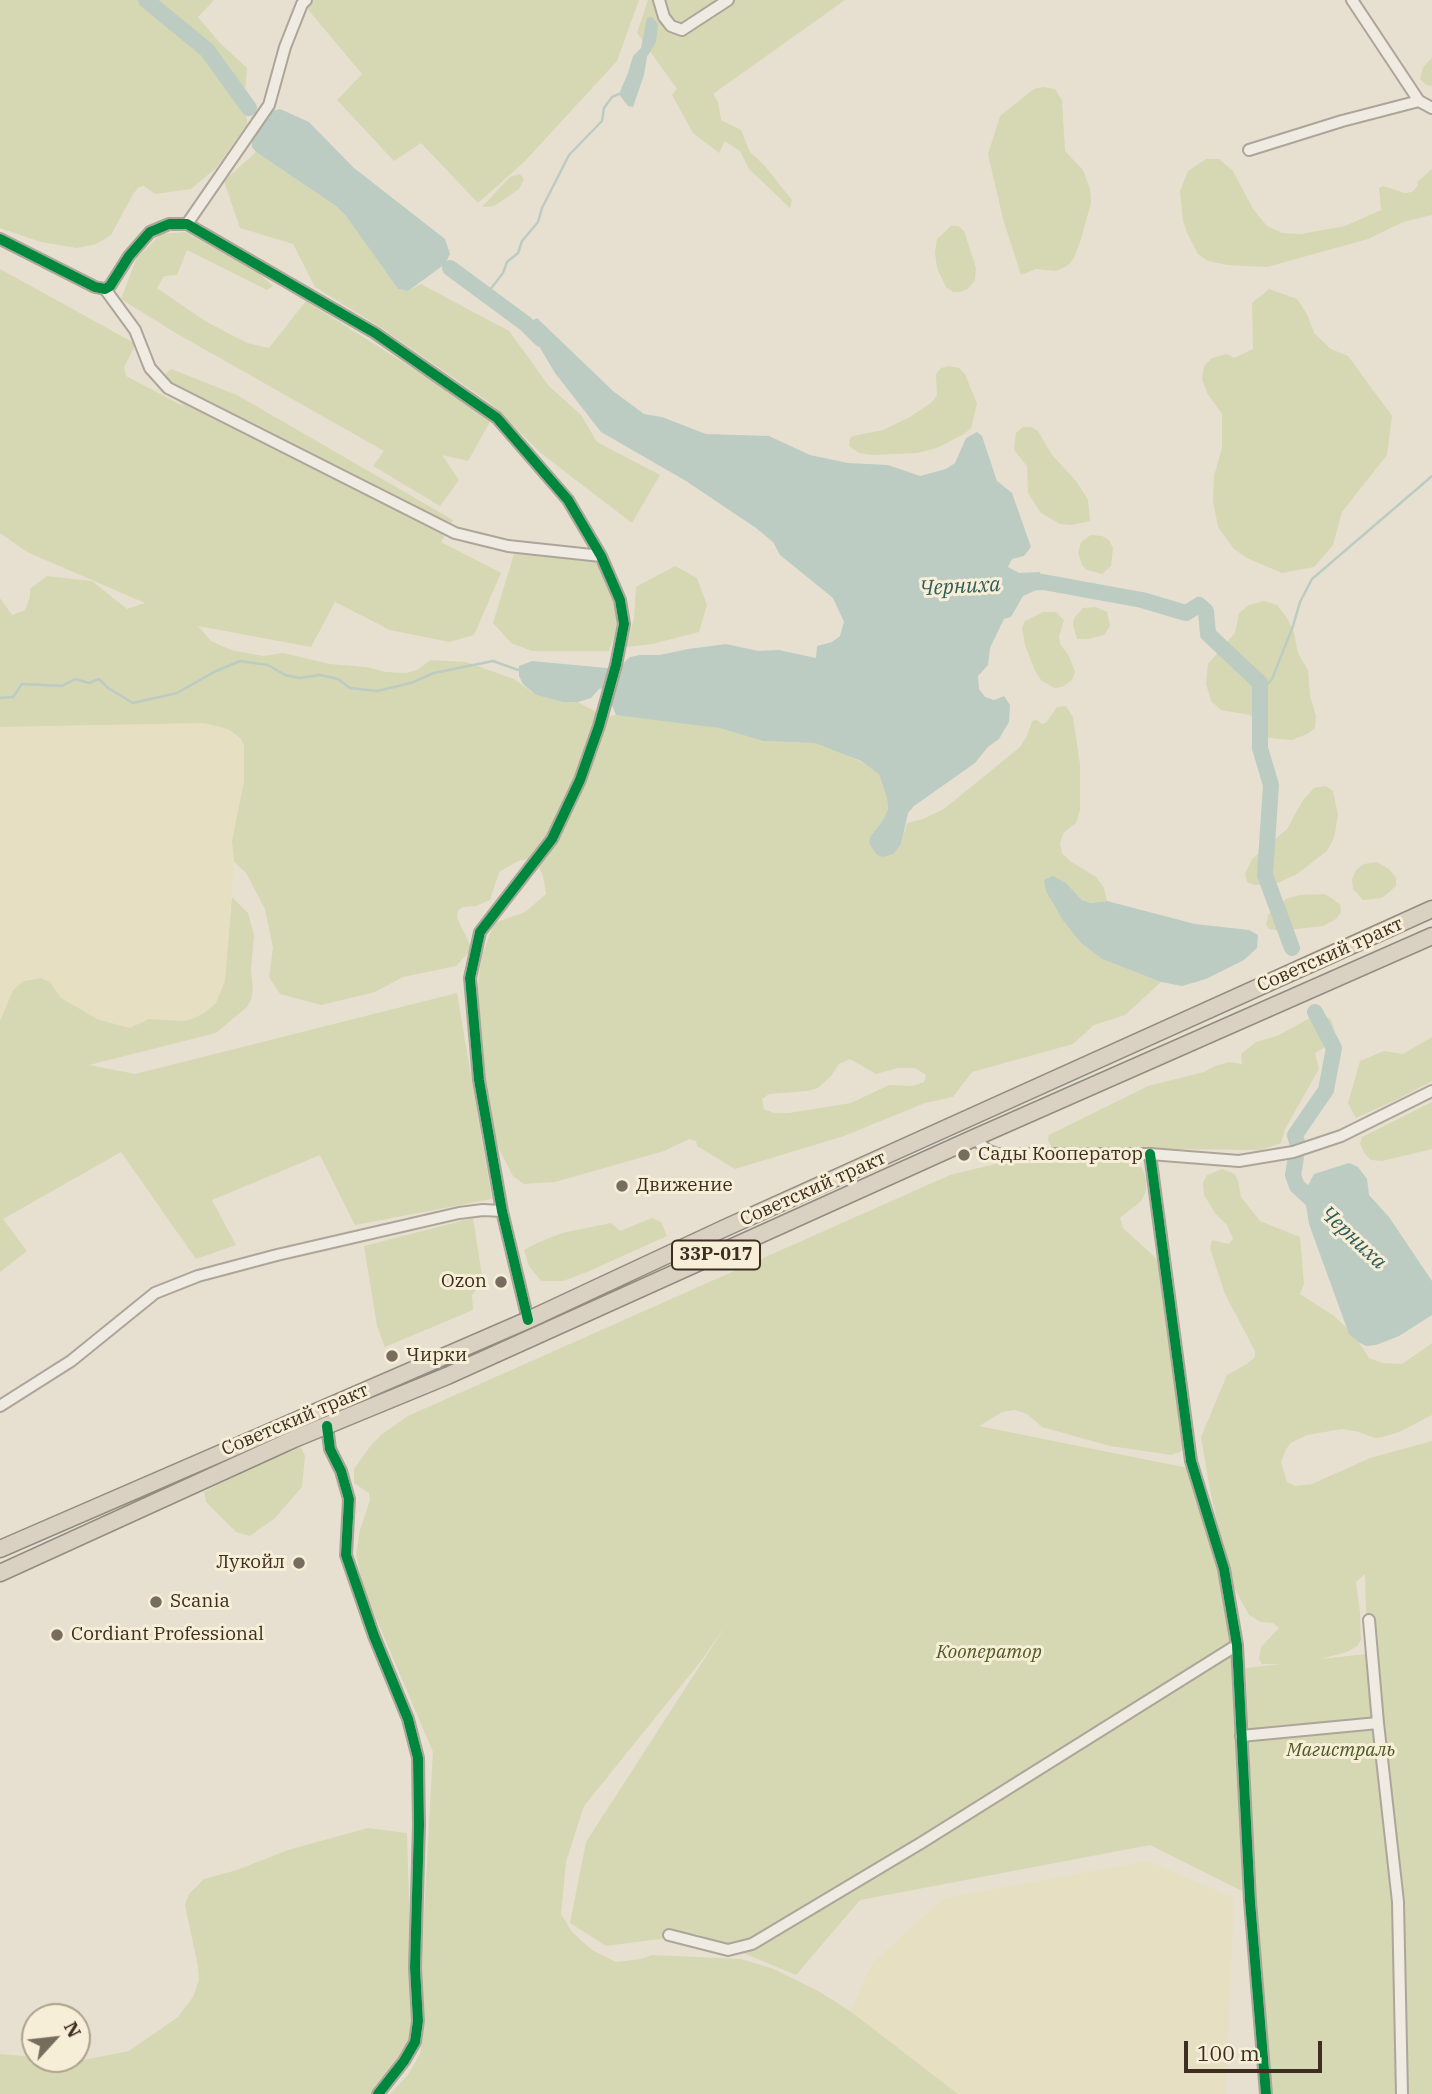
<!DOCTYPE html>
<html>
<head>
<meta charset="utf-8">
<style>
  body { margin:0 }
  #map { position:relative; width:1432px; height:2094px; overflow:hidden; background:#e7e0d1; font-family:"IBM Plex Serif",serif }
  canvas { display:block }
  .north { position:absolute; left:21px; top:2003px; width:70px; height:70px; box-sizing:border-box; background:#f7eed8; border:2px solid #ada18e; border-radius:50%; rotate:63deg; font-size:19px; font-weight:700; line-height:28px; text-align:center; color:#3d2e20 }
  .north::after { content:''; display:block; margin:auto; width:24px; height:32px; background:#786c5e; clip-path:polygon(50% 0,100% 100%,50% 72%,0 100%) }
  .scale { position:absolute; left:1184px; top:2041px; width:138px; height:32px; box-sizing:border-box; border:4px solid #3d2e20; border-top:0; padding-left:9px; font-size:21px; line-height:24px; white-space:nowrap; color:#3d2e20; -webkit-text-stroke:5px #f7eed8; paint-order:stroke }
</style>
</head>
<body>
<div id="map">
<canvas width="1432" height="2094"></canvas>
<div class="north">N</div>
<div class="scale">100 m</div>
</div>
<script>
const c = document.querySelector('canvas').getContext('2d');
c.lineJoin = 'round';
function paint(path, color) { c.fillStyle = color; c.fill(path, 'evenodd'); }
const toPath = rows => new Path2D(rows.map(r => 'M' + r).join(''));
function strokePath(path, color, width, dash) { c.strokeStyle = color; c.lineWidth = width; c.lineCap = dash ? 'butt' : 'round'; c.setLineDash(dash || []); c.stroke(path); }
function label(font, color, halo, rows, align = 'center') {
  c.font = font + ' "IBM Plex Serif",serif'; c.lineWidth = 6; c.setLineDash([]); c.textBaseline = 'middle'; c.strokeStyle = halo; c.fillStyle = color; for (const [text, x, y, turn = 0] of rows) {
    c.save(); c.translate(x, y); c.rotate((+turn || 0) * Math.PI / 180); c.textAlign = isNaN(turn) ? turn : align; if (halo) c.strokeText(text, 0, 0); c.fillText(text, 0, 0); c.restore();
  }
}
paint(toPath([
  [204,723,228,729,244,745,244,781,232,841,234,862,225,981,216,1003,204,1013,192,1019,183,1021,149,1019,131,1029,99,1020,61,998,50,982,41,978,33,978,24,981,13,990,0,1021,0,727],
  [1148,1861,1234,1898,1226,2094,958,2094,850,2011,873,1962,944,1898]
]), '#e6dfc2');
paint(toPath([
  [0,0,214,0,198,17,220,43,247,68,245,93,247,124,216,168,191,189,155,194,144,186,139,187,133,194,111,235,96,244,77,248,41,242,0,228],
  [300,0,639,0,617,61,525,161,478,203,421,143,394,161,337,100,362,74],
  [648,0,845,0,713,94,718,102,721,120,741,130,750,152,764,165,792,200,790,208,749,169,740,151,725,141,719,153,693,133,672,95,677,89,637,33],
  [1432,58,1432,86,1426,85,1420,79,1423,67],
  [1043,87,1055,89,1062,100,1065,151,1083,170,1090,189,1091,203,1080,242,1074,258,1067,266,1056,271,1036,269,1021,275,1003,219,988,154,1000,116,1034,89],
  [256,152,336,206,346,216,398,289,408,291,421,284,509,331,549,386,581,415,597,442,660,475,632,523,542,454,490,403,377,325,315,287,293,244,240,228,224,181],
  [1206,159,1219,159,1233,171,1253,209,1267,226,1282,233,1301,234,1345,226,1381,210,1379,188,1383,186,1405,193,1412,192,1418,185,1417,182,1432,169,1432,215,1403,222,1368,239,1267,267,1227,265,1208,261,1198,254,1187,233,1183,221,1180,191,1188,171],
  [520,174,524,179,519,189,494,206,482,207,510,177],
  [951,226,958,226,964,231,976,268,975,280,968,289,960,292,953,292,946,287,937,268,935,253,937,239],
  [185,232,256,271,273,286,267,290,187,250,177,275,164,276,157,288,205,321,247,343,269,348,306,301,441,386,490,422,468,461,442,455,459,480,440,506,373,466,384,451,174,332,121,299,136,259,161,234],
  [0,269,136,344,124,367,126,376,185,407,156,383,171,369,237,395,453,520,441,542,501,573,474,635,449,642,390,630,335,602,311,647,198,626,211,641,231,650,263,656,283,653,330,664,366,667,386,672,406,673,417,670,431,660,466,662,514,679,536,695,563,702,578,702,605,717,616,715,686,722,719,728,763,741,815,743,828,746,871,767,879,774,887,798,888,809,883,820,870,837,901,843,907,823,923,819,944,809,1020,747,1027,736,1032,721,1037,720,1042,724,1046,723,1057,707,1066,706,1073,717,1080,765,1080,810,1076,823,1064,832,1060,843,1062,853,1070,861,1096,877,1104,888,1107,901,1091,903,1082,900,1066,883,1052,903,1081,943,1102,959,1161,982,1125,1015,1094,1025,1073,1044,972,1072,953,1097,925,1103,844,1136,735,1169,697,1146,696,1141,689,1139,664,1151,555,1182,524,1184,513,1176,494,1139,481,1065,477,995,481,958,494,923,525,912,546,894,543,876,535,859,520,860,499,872,490,900,476,906,463,907,458,910,457,918,472,949,456,966,403,977,375,992,321,1005,280,994,269,977,273,948,265,909,246,873,234,862,232,841,244,781,244,745,240,738,228,729,204,723,0,727,0,598,12,615,25,610,30,597,30,589,47,576,92,581,127,609,145,603,27,552,0,533],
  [850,1059,876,1074,898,1068,915,1068,926,1075,924,1082,912,1086,889,1085,851,1103,789,1113,774,1113,764,1109,762,1099,769,1094,807,1091,818,1088,831,1076,839,1064],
  [1269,289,1297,299,1307,314,1314,333,1331,349,1348,356,1392,416,1387,455,1342,512,1333,545,1314,567,1282,573,1247,558,1234,549,1218,527,1213,501,1214,476,1222,448,1222,414,1207,393,1202,379,1204,366,1212,358,1227,354,1234,358,1253,349,1252,303],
  [949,366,959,368,965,374,977,404,971,428,964,434,937,448,917,453,872,455,859,453,849,446,850,438,853,436,883,430,910,417,932,402,937,395,936,374,941,368],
  [1023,427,1031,427,1038,431,1052,455,1077,482,1088,500,1090,521,1071,525,1060,524,1041,513,1028,493,1027,466,1014,450,1016,433],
  [1091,535,1102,536,1109,540,1113,548,1111,566,1102,574,1087,570,1082,565,1078,553,1081,542],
  [514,554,593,560,610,577,618,600,618,626,609,651,532,651,511,643,493,623],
  [675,566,697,578,707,605,699,632,652,644,626,647,634,618,636,587],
  [1264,601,1277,605,1287,618,1294,633,1298,653,1308,670,1310,696,1316,716,1315,728,1307,734,1292,740,1269,738,1250,715,1221,710,1211,701,1206,684,1208,664,1235,633,1239,613,1249,605],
  [1096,607,1107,612,1110,626,1104,635,1089,639,1077,639,1073,625,1074,618,1083,608],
  [1043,612,1056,612,1064,620,1059,636,1060,644,1069,656,1075,672,1072,680,1062,687,1054,688,1041,680,1035,671,1025,645,1022,628,1025,621],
  [1326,786,1333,791,1338,815,1334,838,1327,851,1297,874,1278,883,1254,885,1247,882,1245,874,1252,859,1287,829,1303,800,1314,788],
  [1377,862,1389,869,1396,878,1396,886,1382,898,1363,900,1353,889,1352,879,1356,870,1364,864],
  [1325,894,1340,904,1341,912,1336,919,1323,926,1280,931,1269,929,1266,925,1268,915,1286,899,1299,895],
  [232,897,248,913,254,935,251,971,253,988,251,1000,247,1007,216,1033,89,1065,135,1074,457,993,492,1199,355,1225,320,1155,212,1200,236,1245,196,1259,121,1152,3,1219,27,1251,0,1272,0,1021,13,990,24,981,41,978,50,982,61,998,99,1020,130,1028,149,1019,183,1021,192,1019,204,1013,216,1003,225,981],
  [1326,1017,1331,1019,1336,1035,1335,1041,1315,1053,1319,1069,1285,1129,1281,1143,1261,1150,1057,1148,1052,1147,1048,1141,1049,1135,1148,1086,1204,1072,1215,1066,1229,1062,1242,1064,1241,1054,1256,1042,1277,1036,1310,1018],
  [1432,1037,1432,1081,1398,1099,1356,1118,1348,1103,1360,1061,1384,1051,1403,1054],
  [1432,1102,1432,1149,1382,1161,1371,1160,1365,1154,1360,1144,1362,1137],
  [1130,1161,1142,1168,1146,1179,1146,1191,1141,1201,1120,1218,1123,1228,1158,1260,1167,1278,1184,1448,1180,1452,1171,1455,1110,1446,1042,1427,1027,1414,1015,1410,1002,1412,979,1426,1188,1468,1219,1557,1234,1661,1242,1891,1150,1845,860,1900,796,1975,697,1934,606,1946,570,1923,586,1842,728,1622,701,1661,584,1806,566,1862,561,1914,572,1932,592,1950,616,1962,641,1959,652,1955,741,1959,774,1969,820,1992,850,2011,958,2094,390,2094,407,2076,420,2054,425,2022,421,1969,433,1752,364,1590,356,1555,360,1530,370,1500,369,1493,354,1483,354,1469,372,1444,381,1435,408,1416,950,1175,995,1164],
  [1222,1169,1235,1174,1238,1181,1241,1197,1260,1221,1300,1237,1304,1284,1300,1294,1334,1316,1354,1335,1369,1358,1382,1363,1402,1364,1432,1343,1432,1415,1399,1432,1383,1437,1375,1438,1359,1432,1342,1429,1307,1435,1291,1443,1286,1449,1281,1462,1287,1482,1295,1486,1312,1484,1370,1458,1432,1441,1432,2094,1267,2094,1255,1893,1246,1668,1280,1664,1262,1664,1259,1659,1261,1647,1279,1628,1273,1623,1261,1622,1249,1615,1232,1584,1211,1495,1201,1437,1227,1375,1247,1364,1255,1357,1255,1351,1225,1294,1210,1248,1212,1240,1229,1244,1233,1239,1227,1225,1215,1213,1204,1195,1203,1183,1207,1175],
  [1365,1574,1367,1654,1320,1659,1347,1652,1357,1646,1361,1640,1360,1613,1356,1582],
  [473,1218,483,1282,472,1295,473,1310,385,1347,377,1326,364,1246],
  [652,1218,661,1222,667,1236,587,1272,563,1281,541,1281,529,1266,524,1250,539,1242,562,1233,611,1223,620,1231],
  [301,1447,305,1456,302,1487,275,1518,250,1536,236,1532,206,1502,204,1492,250,1468],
  [368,1828,407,1833,413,2033,386,2076,370,2094,0,2094,0,2054,35,2057,35,2059,83,2060,129,2051,178,2017,193,1997,199,1980,198,1967,185,1905,189,1894,204,1879,237,1870,288,1850]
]), '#d6d7b3');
paint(toPath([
  [652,17,658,24,656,42,647,57,644,75,633,107,628,106,619,94,628,73,633,56,641,48,647,18],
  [280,109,309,122,354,168,445,239,450,254,445,264,408,291,398,289,346,216,336,206,256,152,252,147,252,135,272,111],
  [537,318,613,391,644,414,662,417,706,434,769,436,810,455,848,463,888,465,920,476,946,469,955,463,966,438,977,432,982,436,997,481,1012,493,1031,547,1024,556,1012,559,1008,567,1019,573,1040,572,1043,582,1039,589,1023,596,1011,617,1004,619,990,648,988,665,978,676,979,689,985,697,994,700,1004,696,1010,705,1009,722,999,739,988,747,975,763,914,806,908,813,901,844,893,854,883,857,877,855,869,843,870,837,883,820,888,809,887,798,879,774,861,761,815,743,763,741,719,728,616,715,605,688,599,689,591,698,578,702,563,702,536,695,523,684,519,676,519,666,532,661,617,669,630,657,640,655,660,655,688,649,726,644,758,651,779,650,816,658,817,646,832,642,840,636,844,622,833,598,780,555,773,542,756,528,686,481,601,432,555,373,526,324],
  [1053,876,1066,883,1082,900,1091,903,1107,901,1195,924,1249,930,1258,935,1257,948,1244,960,1206,979,1182,986,1161,982,1102,959,1081,943,1062,919,1046,891,1044,880],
  [1349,1163,1358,1167,1367,1179,1369,1195,1389,1217,1432,1281,1432,1315,1399,1336,1376,1345,1366,1346,1360,1343,1349,1334,1309,1224,1304,1193,1314,1174]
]), '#bcccc2');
strokePath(toPath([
  [486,295,503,273,507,262,518,253,522,241,538,222,542,208,569,155,602,121,604,108,612,97,619,94],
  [1260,692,1272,679,1293,626,1300,602,1312,579,1432,476],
  [0,698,13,697,22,684,62,686,75,679,89,683,99,679,108,688,133,703,177,693,216,671,240,661,268,665,285,675,300,678,320,675,338,679,350,688,377,691,411,683,434,673,493,661,518,670,521,669]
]), '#bcccc2', 2.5);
strokePath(toPath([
  [146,0,207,50,249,108],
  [450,268,526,324,541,339],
  [1022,583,1043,582,1142,600,1186,613,1199,605,1206,611,1208,634,1260,683,1260,748,1271,785,1265,875,1292,948],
  [1297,1142,1295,1135,1326,1090,1334,1048,1315,1012],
  [1296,1157,1293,1175,1297,1186,1320,1207]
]), '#bcccc2', 16);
const minor = toPath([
  [659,0,664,17,671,26,682,30,728,0],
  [1352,0,1419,101,1432,108],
  [1249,150,1342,121,1419,101],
  [187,224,269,105,285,47,302,4,306,0],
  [0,239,95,287,105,289,110,286,129,256,150,232,169,224,187,224,375,333,497,418,568,500,601,556,620,600,624,624,616,665,599,726,580,780,552,839,480,932,470,978,479,1080,502,1211,528,1320],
  [105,289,135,330,150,368,168,388,455,533,508,546,601,556],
  [974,1138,987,1150,997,1154,1150,1154,1239,1161,1293,1152,1341,1136,1432,1091],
  [1150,1154,1191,1461,1224,1569,1237,1645,1250,1901,1266,2094],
  [0,1406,71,1361,155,1293,198,1276,277,1255,459,1213,483,1210,502,1211],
  [327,1426,330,1449,341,1471,349,1499,346,1555,374,1636,408,1719,418,1758,419,1825,415,1968,418,2021,415,2042,404,2061,378,2094],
  [1369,1620,1378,1723],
  [1241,1736,1378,1723,1398,1902,1402,2094],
  [669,1935,728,1950,752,1944,921,1843,1237,1645]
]);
const highway = toPath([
  [0,1549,528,1320,725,1228,1432,909],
  [0,1573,294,1439,447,1376,974,1138,1432,936]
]);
strokePath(minor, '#ada599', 14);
strokePath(highway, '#928b80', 19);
strokePath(minor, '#efebe3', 10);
strokePath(highway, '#dad1c2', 16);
strokePath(toPath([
  [0,239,95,287,105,289,110,286,129,256,150,232,169,224,187,224,375,333,497,418,568,500,601,556,620,600,624,624,616,665,599,726,580,780,552,839,480,932,470,978,479,1080,502,1211,528,1320],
  [1150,1154,1191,1461,1224,1569,1237,1645,1250,1901,1266,2094],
  [327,1426,330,1449,341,1471,349,1499,346,1555,374,1636,408,1719,418,1758,419,1825,415,1968,418,2021,415,2042,404,2061,378,2094]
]), '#00873e', 10);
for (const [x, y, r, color] of [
  [964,1155,7,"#786c5e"],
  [622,1186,7,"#786c5e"],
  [501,1282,7,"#786c5e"],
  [392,1356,7,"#786c5e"],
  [299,1563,7,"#786c5e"],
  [156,1602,7,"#786c5e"],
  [57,1635,7,"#786c5e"]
]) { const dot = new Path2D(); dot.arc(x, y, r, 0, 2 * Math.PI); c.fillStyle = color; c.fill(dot); strokePath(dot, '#f7eed8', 2.5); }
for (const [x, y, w] of [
  [716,1255,88]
]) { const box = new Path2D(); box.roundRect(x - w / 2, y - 14.5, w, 29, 5); c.fillStyle = '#f7eed8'; c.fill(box); strokePath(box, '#3d2e20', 2); }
label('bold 18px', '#3d2e20', null, [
  ["33Р-017",716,1255]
]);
label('19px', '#3d2e20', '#f7eed8', [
  ["Советский тракт",1330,955,-24],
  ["Советский тракт",813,1189,-24],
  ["Советский тракт",295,1420,-23]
]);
label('19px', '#3d2e20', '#f7eed8', [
  ["Сады Кооператор",978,1155],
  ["Движение",636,1186],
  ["Ozon",487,1282,"right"],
  ["Чирки",406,1356],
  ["Лукойл",285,1563,"right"],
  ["Scania",170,1602],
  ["Cordiant Professional",71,1635]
], 'left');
label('italic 19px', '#4d5a26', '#f7eed8', [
  ["Кооператор",989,1653],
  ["Магистраль",1341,1751]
]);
label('italic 21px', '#2f5d5a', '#f7eed8', [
  ["Черниха",960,587,-3],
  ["Черниха",1353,1238,43]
]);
</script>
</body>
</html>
